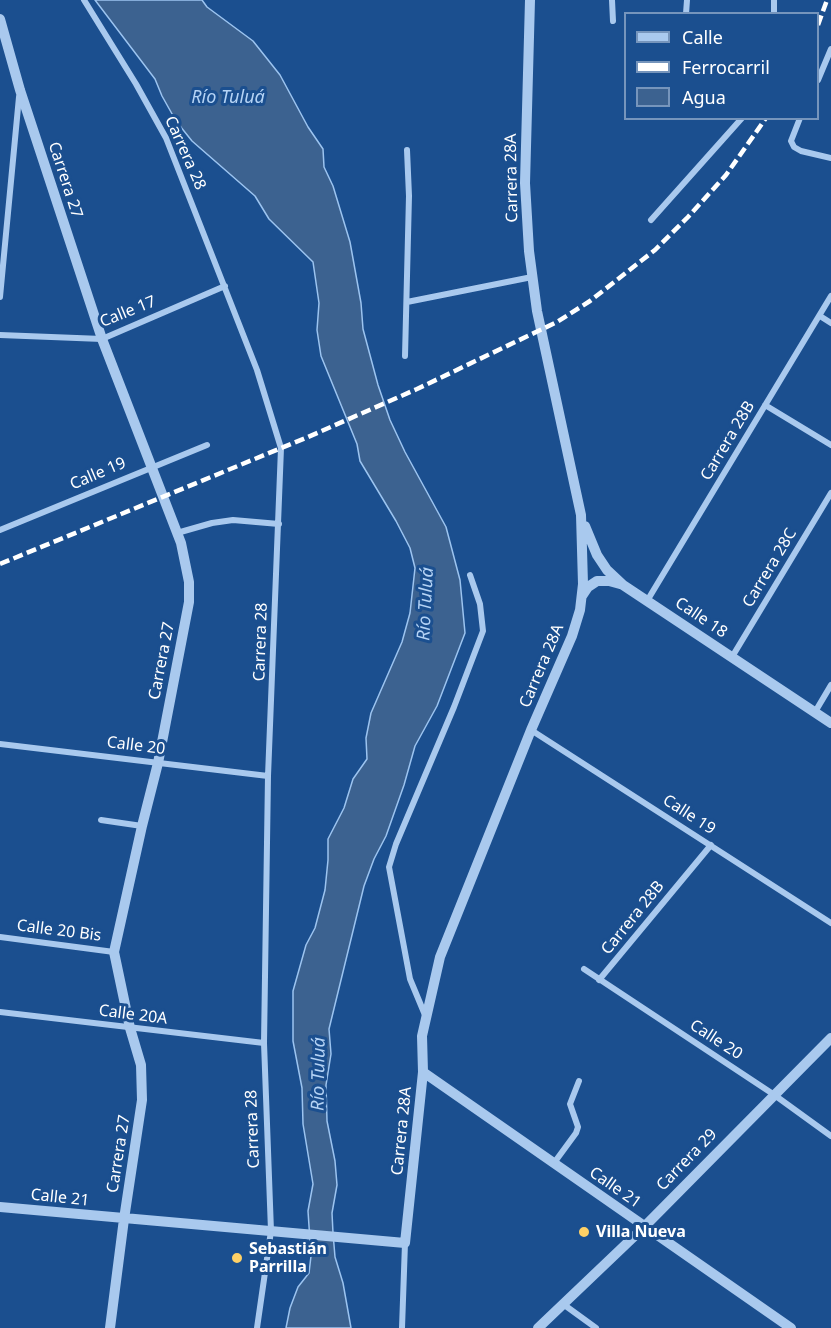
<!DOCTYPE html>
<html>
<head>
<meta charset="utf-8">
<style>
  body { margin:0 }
  #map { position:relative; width:831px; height:1328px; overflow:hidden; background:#1b4f8f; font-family:"Noto Sans",sans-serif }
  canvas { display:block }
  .legend { position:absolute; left:624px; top:12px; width:195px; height:108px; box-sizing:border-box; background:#1b4f8f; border:2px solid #7695bc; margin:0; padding:8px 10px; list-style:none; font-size:18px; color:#fff }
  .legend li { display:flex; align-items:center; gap:12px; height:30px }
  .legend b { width:30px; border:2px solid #7695bc }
</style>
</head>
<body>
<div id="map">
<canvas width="831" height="1328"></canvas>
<ul class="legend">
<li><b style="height:8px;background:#a9c9ee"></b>Calle</li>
<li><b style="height:8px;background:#fff"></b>Ferrocarril</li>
<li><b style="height:16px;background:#3c6290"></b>Agua</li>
</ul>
</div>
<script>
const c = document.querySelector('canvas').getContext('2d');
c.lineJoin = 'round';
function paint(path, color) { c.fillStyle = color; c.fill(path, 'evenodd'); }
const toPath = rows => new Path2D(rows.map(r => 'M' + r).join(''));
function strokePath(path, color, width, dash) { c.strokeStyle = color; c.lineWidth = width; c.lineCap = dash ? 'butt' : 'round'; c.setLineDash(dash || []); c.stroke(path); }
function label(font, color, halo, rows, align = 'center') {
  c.font = font + ' "Noto Sans",sans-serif'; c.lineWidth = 6; c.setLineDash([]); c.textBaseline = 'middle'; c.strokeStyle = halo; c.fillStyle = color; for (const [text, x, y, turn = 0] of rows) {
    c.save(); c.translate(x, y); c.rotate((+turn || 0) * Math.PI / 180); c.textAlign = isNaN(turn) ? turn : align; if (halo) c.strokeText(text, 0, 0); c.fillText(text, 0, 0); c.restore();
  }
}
const water = toPath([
  [95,0,202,0,207,7,253,41,280,75,308,127,323,149,324,167,333,186,350,242,361,303,363,329,378,385,390,420,405,452,446,527,460,580,465,633,437,706,415,746,404,785,386,836,374,859,364,886,329,1029,331,1054,326,1085,327,1121,335,1161,337,1185,332,1213,333,1233,335,1257,343,1283,351,1328,286,1328,290,1308,298,1287,309,1273,311,1256,308,1211,313,1184,303,1124,302,1088,293,1041,293,991,306,945,315,928,325,890,328,860,328,839,344,808,353,779,367,759,366,738,371,713,402,642,410,613,415,568,410,548,396,521,360,461,357,444,321,356,317,330,319,303,313,262,269,219,255,196,192,141,176,121,162,96,155,79,95,0]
]);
paint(water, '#3c6290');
strokePath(water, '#9cc4f0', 1.5);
strokePath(toPath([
  [84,0,136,84,166,138,257,370,281,448,268,776,264,1043,271,1231,257,1328],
  [612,0,613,21],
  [686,14,687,0],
  [774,14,774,0],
  [818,80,831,49],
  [800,118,791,141,794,147,801,151,831,158],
  [651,220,742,118],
  [0,297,19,97],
  [407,302,532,277],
  [820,316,831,323],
  [0,335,102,339,225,286],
  [405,356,409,196,407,150],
  [765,405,831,445],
  [0,530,207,445],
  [177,533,212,523,233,520,279,524],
  [647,601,831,296],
  [732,657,831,493],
  [815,712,831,685],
  [531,730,831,923],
  [0,744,268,776],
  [101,820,142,826],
  [0,937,114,952],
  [584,969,773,1094,831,1136],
  [599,980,711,845],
  [0,1012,264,1043],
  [425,1015,410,979,389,867,396,844,454,707,483,631,480,604,470,575],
  [554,1163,576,1133,578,1127,570,1104,579,1081],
  [563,1304,596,1328],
  [402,1328,405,1243]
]), '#a9c9ee', 6);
strokePath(toPath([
  [0,19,20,90,102,339,181,543,189,582,189,602,158,763,142,826,114,952,130,1028,141,1065,142,1100,124,1219,110,1328],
  [585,526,597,555,607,570,623,585,831,723],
  [582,596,588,587,597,581,609,581,620,584],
  [423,1072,791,1328],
  [0,1207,405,1243,423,1072,422,1036,440,957,531,730,572,636,580,610,583,584,581,515,537,311,529,251,525,183,530,0],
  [538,1328,644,1227,831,1038]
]), '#a9c9ee', 10);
strokePath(toPath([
  [818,25,827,0],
  [0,564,308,437,417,389,557,322,590,301,655,250,688,217,726,175,766,118]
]), '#fff', 4.5, [10, 4.5]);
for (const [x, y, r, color] of [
  [584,1232,6,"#ffd166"],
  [237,1258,6,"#ffd166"]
]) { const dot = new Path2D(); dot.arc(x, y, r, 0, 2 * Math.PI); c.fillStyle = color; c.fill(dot); strokePath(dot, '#1b4f8f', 2); }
label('16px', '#fff', '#1b4f8f', [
  ["Carrera 28",185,153,66],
  ["Carrera 28A",512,178,-91],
  ["Carrera 27",65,180,72],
  ["Calle 17",128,312,-22],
  ["Carrera 28B",728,441,-59],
  ["Calle 19",98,474,-23],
  ["Carrera 28C",770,568,-59],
  ["Calle 18",701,618,34],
  ["Carrera 28",261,642,-88],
  ["Carrera 27",162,661,-79],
  ["Carrera 28A",542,666,-67],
  ["Calle 20",136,746,7],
  ["Calle 19",689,815,33],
  ["Carrera 28B",633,918,-51],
  ["Calle 20 Bis",59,931,7],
  ["Calle 20A",133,1015,7],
  ["Calle 20",716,1040,33],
  ["Carrera 28",253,1129,-92],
  ["Carrera 28A",402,1131,-84],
  ["Carrera 27",119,1154,-81],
  ["Carrera 29",687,1160,-46],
  ["Calle 21",615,1188,35],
  ["Calle 21",60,1198,6]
]);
label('bold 16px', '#fff', '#1b4f8f', [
  ["Villa Nueva",596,1232],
  ["Sebastián",249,1249],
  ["Parrilla",249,1267]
], 'left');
label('italic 18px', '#b5d3f5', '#1b4f8f', [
  ["Río Tuluá",228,98],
  ["Río Tuluá",426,604,-87],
  ["Río Tuluá",319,1074,-89]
]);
</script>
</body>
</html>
